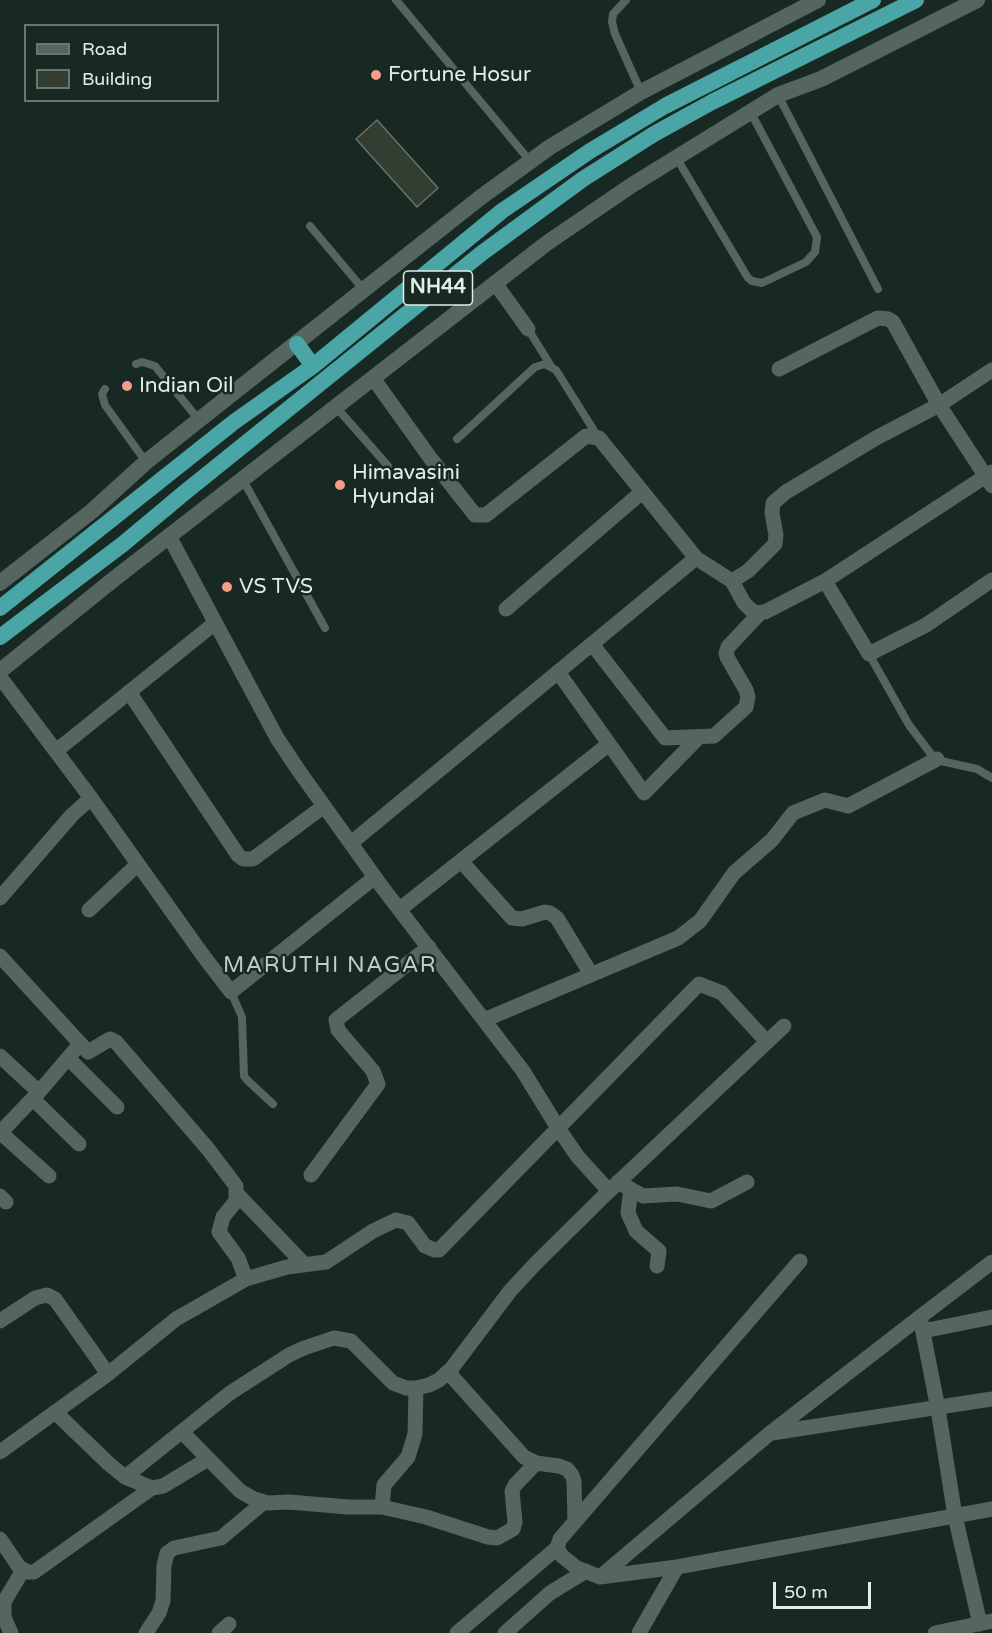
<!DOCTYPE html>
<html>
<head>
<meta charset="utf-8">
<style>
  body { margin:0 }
  #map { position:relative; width:992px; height:1633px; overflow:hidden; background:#182822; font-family:"Varela Round",sans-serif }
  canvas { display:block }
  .legend { position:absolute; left:24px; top:24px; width:195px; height:78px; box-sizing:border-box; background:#182822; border:2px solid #697772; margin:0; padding:8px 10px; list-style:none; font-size:18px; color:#e3ede9 }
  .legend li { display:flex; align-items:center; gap:12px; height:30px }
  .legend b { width:30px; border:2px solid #697772 }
  .scale { position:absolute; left:773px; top:1582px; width:98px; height:27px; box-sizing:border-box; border:3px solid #e3ede9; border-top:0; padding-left:8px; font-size:18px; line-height:21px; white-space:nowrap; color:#e3ede9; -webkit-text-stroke:4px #182822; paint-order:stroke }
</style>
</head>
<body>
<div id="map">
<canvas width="992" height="1633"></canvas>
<ul class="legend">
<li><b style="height:8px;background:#54665f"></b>Road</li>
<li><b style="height:16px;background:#333d32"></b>Building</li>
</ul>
<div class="scale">50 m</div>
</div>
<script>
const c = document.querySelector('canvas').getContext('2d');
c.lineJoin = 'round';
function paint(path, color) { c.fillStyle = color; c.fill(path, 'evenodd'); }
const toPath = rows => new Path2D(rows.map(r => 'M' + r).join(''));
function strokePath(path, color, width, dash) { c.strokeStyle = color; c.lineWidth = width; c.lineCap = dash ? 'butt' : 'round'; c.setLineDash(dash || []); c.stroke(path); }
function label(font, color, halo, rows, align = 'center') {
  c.font = font + ' "Varela Round",sans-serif'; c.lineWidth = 5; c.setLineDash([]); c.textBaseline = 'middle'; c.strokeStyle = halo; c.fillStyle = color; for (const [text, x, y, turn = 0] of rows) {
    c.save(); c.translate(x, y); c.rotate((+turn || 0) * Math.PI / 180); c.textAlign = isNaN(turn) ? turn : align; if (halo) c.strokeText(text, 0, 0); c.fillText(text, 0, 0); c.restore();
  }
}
const building = toPath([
  [377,120,438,188,417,207,356,139,377,120]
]);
paint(building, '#333d32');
strokePath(building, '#687467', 1.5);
strokePath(toPath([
  [396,0,530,161],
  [626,0,613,14,612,22,615,34,641,92],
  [778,95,878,289],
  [676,157,748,278,752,281,762,283,806,262,815,252,817,237,750,111],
  [310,226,363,289],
  [528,329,551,366],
  [136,364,142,362,155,366,199,420],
  [105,389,102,394,105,405,146,462],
  [336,407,388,466],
  [457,439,535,367,545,364,556,370,598,437],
  [243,480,325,628],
  [869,654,909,725,931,754,941,761,977,769,992,778],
  [231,992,242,1017,244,1076,247,1080,273,1104]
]), '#54665f', 8);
strokePath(toPath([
  [495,283,528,329],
  [779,369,878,318,888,319,893,322,939,405,992,486],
  [373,378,431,459,475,515,486,515,586,436,599,438,696,558,732,581,748,571,775,544,776,535,772,513,773,503,786,492,876,438,939,405,992,370],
  [169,536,277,738,299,771,382,887,523,1071,558,1128,578,1157,609,1191],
  [732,581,744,603,750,609,756,613,765,612,825,581,992,472],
  [825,581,869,654,926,625,992,580],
  [506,609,642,492],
  [592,644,665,738,714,736,746,707,748,697,746,690,727,657,726,653,728,647,760,613],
  [558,672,644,793,699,737],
  [0,677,91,798,202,954,231,992,375,877],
  [129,692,238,855,243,859,253,859,324,806],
  [56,751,215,623],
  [351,843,696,558],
  [461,861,512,918,522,919,545,912,550,913,557,918,591,974],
  [0,898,72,815,91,798],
  [400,909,609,744],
  [89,910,138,864],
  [0,956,88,1052,110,1039,116,1042,208,1149,236,1186,236,1201,223,1217,219,1232,238,1258,246,1279],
  [484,1020,678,938,700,921,734,873,772,840,793,813,825,800,848,806,937,759],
  [0,1056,39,1092],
  [68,1058,117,1107],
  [33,1099,79,1144],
  [0,1133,39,1092,80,1044],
  [1,1133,49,1176],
  [311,1175,378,1084,373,1071,338,1030,336,1020,429,947],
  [618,1182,643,1196,677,1194,711,1201,747,1182],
  [631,1189,628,1213,636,1231,659,1251,657,1266],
  [237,1194,304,1264],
  [0,1196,6,1202],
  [800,1261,560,1539,557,1548,562,1556,577,1568,600,1577,677,1567,992,1509],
  [920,1317,992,1262],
  [0,1321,35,1298,47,1295,55,1299,108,1374],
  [923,1331,992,1317],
  [448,1372,524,1457,536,1463,559,1466,567,1469,572,1475,574,1481,575,1522],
  [55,1412,109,1464,125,1477,152,1488,163,1486,208,1459],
  [182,1432,240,1491,254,1499,268,1503,289,1502,348,1507,382,1507,426,1517,488,1537,497,1538,513,1529,515,1522,512,1491,515,1485,536,1463],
  [772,1433,992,1399],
  [0,1452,108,1374,176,1319,246,1279,287,1267,326,1262,373,1231,396,1220,408,1223,425,1246,435,1250,439,1250,699,984,722,993,767,1042],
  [125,1477,230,1393,289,1355,304,1348,334,1338,351,1341,393,1383,406,1388,416,1388,429,1385,439,1380,452,1368,510,1291,535,1264,609,1191,784,1026],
  [382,1507,384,1485,408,1457,415,1434,416,1388],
  [0,1539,19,1567,28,1572,34,1572,152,1488],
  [600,1577,769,1434,920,1317,938,1409,955,1516,980,1624],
  [11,1633,4,1617,4,1602,23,1570],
  [146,1633,159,1613,163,1601,164,1566,167,1553,174,1548,221,1538,264,1502],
  [219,1633,229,1624],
  [457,1633,557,1548],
  [505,1633,550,1593,586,1571],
  [639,1633,677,1567],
  [935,1633,992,1621]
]), '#54665f', 15);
strokePath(toPath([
  [0,583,92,511,146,462,199,420,481,197,550,147,641,92,818,0],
  [0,671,114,579,547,243,632,185,778,95,821,79,977,0]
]), '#54665f', 16);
strokePath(toPath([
  [297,344,313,366],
  [0,608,234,422,313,366,502,211,590,151,665,106,873,0],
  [0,637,123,544,184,493,482,253,583,179,654,134,712,102,916,0]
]), '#4aa6a6', 16);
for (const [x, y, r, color] of [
  [376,75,6,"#f49e88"],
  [127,386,6,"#f49e88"],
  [340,485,6,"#f49e88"],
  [227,587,6,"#f49e88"]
]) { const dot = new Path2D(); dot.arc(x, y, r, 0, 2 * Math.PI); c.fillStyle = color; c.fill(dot); strokePath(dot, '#182822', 2); }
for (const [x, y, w] of [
  [438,288,69]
]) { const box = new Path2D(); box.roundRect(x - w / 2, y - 17, w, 34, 4.5); c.fillStyle = '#182822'; c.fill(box); strokePath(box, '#e3ede9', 1.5); }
label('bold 20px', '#e3ede9', null, [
  ["NH44",438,288]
]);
label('21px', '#e3ede9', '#182822', [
  ["Fortune Hosur",388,75],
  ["Indian Oil",139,386],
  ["Himavasini",352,473],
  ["Hyundai",352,497],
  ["VS TVS",239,587]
], 'left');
c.letterSpacing = '1.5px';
label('22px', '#bacec6', '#182822', [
  ["MARUTHI NAGAR",330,966]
]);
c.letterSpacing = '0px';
</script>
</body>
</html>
